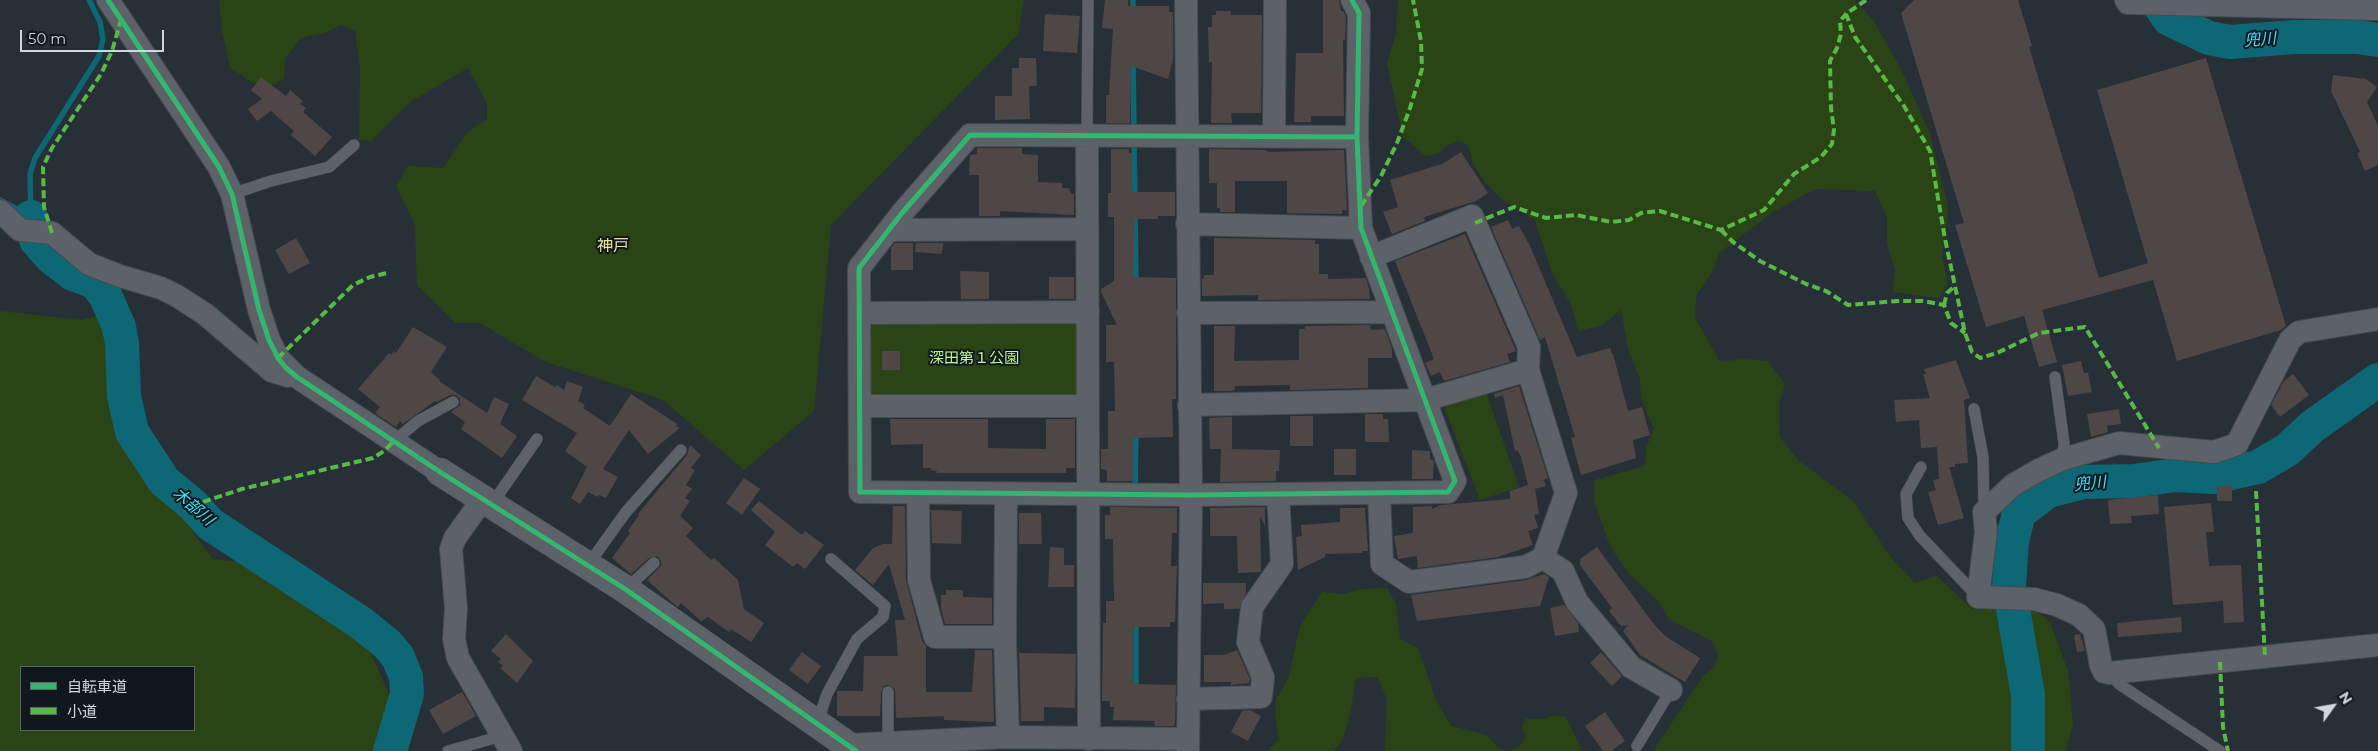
<!DOCTYPE html>
<html>
<head>
<meta charset="utf-8">
<style>
  body { margin:0 }
  #map { position:relative; width:2378px; height:751px; overflow:hidden; background:#283037; font-family:Montserrat,"Noto Sans JP",sans-serif }
  canvas { display:block }
  .legend { position:absolute; left:20px; top:666px; width:175px; height:65px; box-sizing:border-box; background:#11181d; border:1px solid #5d656b; margin:0; padding:6px 9px; list-style:none; font-size:15px; color:#cfd8e0 }
  .legend li { display:flex; align-items:center; gap:10px; height:25px }
  .legend b { width:25px; border:1px solid #5d656b }
  .north { position:absolute; left:2308px; top:681px; width:50px; height:50px; -webkit-text-stroke:4px #11181d; paint-order:stroke; rotate:58deg; font-size:14px; font-weight:700; line-height:20px; text-align:center; color:#cfd8e0 }
  .north::after { content:''; display:block; margin:auto; width:18px; height:22px; background:#cfd8e0; clip-path:polygon(50% 0,100% 100%,50% 72%,0 100%) }
  .scale { position:absolute; left:20px; top:30px; width:144px; height:22px; box-sizing:border-box; border:2px solid #cfd8e0; border-top:0; padding-left:6px; font-size:15px; line-height:18px; white-space:nowrap; color:#cfd8e0; -webkit-text-stroke:4px #11181d; paint-order:stroke }
</style>
</head>
<body>
<div id="map">
<canvas width="2378" height="751"></canvas>
<ul class="legend">
<li><b style="height:6px;background:#33b770"></b>自転車道</li>
<li><b style="height:6px;background:#58b947"></b>小道</li>
</ul>
<div class="north">N</div>
<div class="scale">50 m</div>
</div>
<script>
const c = document.querySelector('canvas').getContext('2d');
c.lineJoin = 'round';
function paint(path, color) { c.fillStyle = color; c.fill(path, 'evenodd'); }
const toPath = rows => new Path2D(rows.map(r => 'M' + r).join(''));
function strokePath(path, color, width, dash) { c.strokeStyle = color; c.lineWidth = width; c.lineCap = dash ? 'butt' : 'round'; c.setLineDash(dash || []); c.stroke(path); }
function label(font, color, halo, rows, align = 'center') {
  c.font = font + ' Montserrat,"Noto Sans JP",sans-serif'; c.lineWidth = 4; c.setLineDash([]); c.textBaseline = 'middle'; c.strokeStyle = halo; c.fillStyle = color; for (const [text, x, y, turn = 0] of rows) {
    c.save(); c.translate(x, y); c.rotate((+turn || 0) * Math.PI / 180); c.textAlign = isNaN(turn) ? turn : align; if (halo) c.strokeText(text, 0, 0); c.fillText(text, 0, 0); c.restore();
  }
}
paint(toPath([
  [219,0,1024,0,1018,34,831,225,814,411,744,470,663,400,546,362,480,323,456,323,417,285,415,225,396,186,408,166,443,168,467,133,487,119,487,104,468,68,410,102,371,141,359,140,360,68,355,31,341,25,324,33,300,38,285,59,284,78,274,85,251,82,230,67,222,31],
  [1398,0,1854,0,1873,20,1901,69,1930,134,1948,206,1947,225,1942,255,1948,284,1939,298,1893,292,1895,269,1887,244,1887,217,1875,191,1815,189,1773,212,1719,253,1715,267,1696,296,1695,318,1720,362,1742,359,1767,361,1785,384,1779,405,1780,437,1798,460,1853,501,1892,559,1915,583,1937,576,1972,609,2030,605,2050,622,2068,671,2073,724,2066,751,1653,751,1703,676,1715,667,1718,655,1712,641,1669,619,1658,601,1629,574,1610,546,1594,501,1595,480,1645,466,1646,448,1654,429,1641,398,1640,379,1628,349,1621,310,1601,326,1578,331,1571,304,1553,275,1535,220,1499,197,1484,181,1473,164,1468,145,1459,141,1446,146,1440,153,1426,156,1403,137,1387,64,1396,33],
  [0,311,81,320,100,315,117,346,127,379,129,420,150,469,177,498,194,534,213,559,267,565,360,628,394,706,403,741,399,751,0,751],
  [21,667,194,667,194,730,21,730],
  [1072,319,1078,328,1077,392,1074,398,877,398,871,392,871,327,876,320],
  [1485,389,1519,487,1480,500,1445,409,1447,400],
  [1387,588,1396,604,1400,639,1418,648,1436,700,1451,726,1487,735,1498,748,1507,751,1385,751,1387,700,1378,677,1356,678,1350,715,1342,741,1333,751,1267,751,1279,740,1275,716,1276,699,1288,679,1300,626,1322,592,1342,594,1362,589],
  [1556,715,1566,717,1582,751,1508,751,1519,747,1526,738,1522,728,1525,719,1543,719]
]), '#2b4415');
strokePath(toPath([
  [1133,13,1133,0],
  [1133,60,1134,130],
  [1134,140,1135,198],
  [0,200,31,217,30,174,35,158,99,56,103,39,100,22,89,0],
  [1135,212,1136,283],
  [1135,490,1136,432],
  [1136,620,1136,690]
]), '#0d6774', 5.5);
strokePath(toPath([
  [2156,0,2169,19,2209,38,2230,42,2294,37,2357,37,2378,40],
  [31,217,36,240,51,257,73,274,95,282,106,297,119,327,122,343,124,396,132,432,164,481,193,505,210,524,361,623,387,644,398,657,406,677,407,694,390,751],
  [2028,751,2028,695,2009,586,2012,541,2019,513,2048,491,2083,482,2134,481,2175,475,2214,477,2258,467,2287,450,2313,426,2378,380]
]), '#0d6774', 34);
paint(toPath([
  [1105,0,1128,0,1128,6,1169,6,1169,12,1173,12,1173,61,1168,79,1131,66,1130,123,1106,123,1106,95,1109,95,1113,29,1102,28],
  [1323,0,1339,0,1341,11,1343,11,1346,16,1345,40,1343,40,1344,116,1311,116,1311,122,1294,122,1296,53,1323,53],
  [1914,0,2018,0,2032,46,2029,47,2099,278,2148,263,2097,90,2206,58,2286,326,2281,330,2177,361,2153,280,2042,310,2057,362,2039,367,2024,316,1986,327,1955,225,1964,223,1901,13],
  [1216,11,1231,11,1231,15,1262,15,1261,113,1231,113,1232,123,1211,123,1212,62,1209,62,1208,27,1212,27,1212,15,1216,15],
  [1045,14,1080,16,1077,53,1043,51],
  [1019,58,1036,58,1037,86,1029,86,1030,119,995,120,995,96,1012,96,1012,68,1019,68],
  [2333,75,2366,79,2377,87,2367,102,2378,126,2378,165,2365,171,2357,153,2360,152,2331,91],
  [261,77,286,96,290,90,303,101,300,104,306,108,303,112,332,137,315,156,291,135,294,131,271,111,257,121,248,109,262,99,251,90],
  [977,148,1022,148,1022,154,1038,155,1038,182,1062,183,1062,188,1069,188,1071,194,1074,194,1074,215,1000,211,1000,216,979,216,979,175,969,175,970,155,977,154],
  [1111,149,1129,149,1129,153,1132,153,1132,192,1175,192,1175,216,1158,216,1158,219,1135,219,1133,277,1176,278,1176,399,1172,399,1173,437,1133,438,1133,481,1107,481,1107,470,1101,469,1101,449,1108,449,1108,411,1115,411,1114,362,1106,362,1106,325,1117,325,1101,292,1101,289,1114,281,1114,217,1108,217,1108,193,1111,193],
  [1209,149,1264,150,1269,152,1344,150,1347,210,1342,210,1342,214,1287,213,1287,181,1235,181,1235,212,1220,212,1220,208,1217,208,1217,183,1209,183],
  [1461,152,1488,193,1476,201,1424,217,1425,221,1392,234,1383,212,1398,207,1390,180,1442,164],
  [1508,220,1512,229,1519,226,1530,246,1577,357,1610,348,1612,354,1613,354,1628,411,1642,407,1650,435,1633,440,1636,458,1581,475,1571,438,1575,437,1545,337,1540,340,1491,227],
  [1465,234,1516,351,1507,354,1510,362,1444,381,1440,372,1431,376,1425,363,1434,359,1395,261],
  [296,238,310,263,289,274,275,250],
  [1214,238,1315,240,1315,244,1319,244,1319,274,1328,274,1328,279,1366,278,1369,288,1370,299,1258,300,1258,295,1202,296,1202,279,1204,279,1204,275,1214,275],
  [895,243,913,243,913,270,891,270,891,248],
  [916,243,943,243,942,254,915,252],
  [960,271,989,272,989,299,961,299],
  [1049,277,1074,277,1074,299,1049,299],
  [1370,325,1371,330,1385,329,1392,349,1392,358,1368,358,1368,388,1290,390,1290,385,1235,386,1235,389,1232,391,1214,391,1214,326,1235,326,1234,361,1299,360,1299,329,1305,329,1305,326],
  [413,327,447,347,431,372,440,380,439,381,487,413,494,397,509,404,500,424,517,436,502,458,461,429,465,422,451,412,460,405,460,399,456,395,450,395,437,402,435,401,403,424,400,421,396,427,375,413,380,407,358,389,389,353,391,355,394,351,396,353],
  [882,351,900,351,900,370,882,370],
  [1956,360,1970,398,1964,400,1968,463,1955,464,1955,467,1949,467,1964,518,1938,525,1928,492,1936,490,1933,480,1939,479,1937,447,1921,448,1919,420,1896,422,1894,400,1930,398,1923,374,1926,374,1924,369],
  [2081,361,2084,373,2088,373,2092,392,2068,396,2062,365],
  [2293,374,2309,395,2280,417,2271,405,2284,381],
  [536,376,555,387,557,385,564,390,567,381,583,387,578,401,585,405,583,408,610,426,631,394,677,424,676,426,680,428,648,454,629,430,603,469,618,477,606,498,599,495,598,497,588,492,580,504,571,498,587,467,565,451,577,433,522,400],
  [1519,386,1548,478,1544,480,1546,486,1535,489,1539,514,1534,515,1538,528,1528,531,1533,545,1498,557,1418,568,1417,556,1398,559,1394,536,1413,533,1413,507,1432,506,1432,509,1441,505,1510,499,1510,491,1528,485,1521,457,1517,450,1515,451,1503,395,1495,398,1494,394],
  [2119,409,2121,424,2107,426,2108,432,2091,437,2087,414],
  [1365,414,1383,414,1383,419,1388,419,1389,442,1365,442],
  [1290,416,1313,416,1313,446,1290,446],
  [1232,417,1232,449,1221,449,1280,450,1279,471,1276,471,1276,481,1220,482,1221,449,1210,449,1209,418],
  [890,419,988,419,988,448,1039,449,1046,449,1046,419,1075,419,1075,468,1066,468,1066,473,936,473,937,471,931,470,931,468,923,468,923,444,891,445],
  [690,445,701,455,691,468,695,470,686,485,692,489,685,498,690,501,680,516,693,528,686,536,711,560,714,558,738,580,744,609,764,623,751,642,731,629,729,632,708,617,701,621,681,603,678,607,675,605,647,580,661,566,661,561,657,556,649,558,631,574,612,558,630,533,628,531,639,515,638,514,687,455],
  [1334,449,1356,449,1356,475,1334,475],
  [1412,450,1430,451,1430,459,1434,461,1433,479,1412,479],
  [744,478,760,489,742,515,726,503],
  [2232,485,2232,501,2217,501,2217,486],
  [2158,495,2159,514,2131,516,2132,523,2110,524,2108,500],
  [759,501,802,535,805,531,824,545,805,569,797,563,793,567,765,545,775,532,751,510],
  [2211,503,2214,532,2206,532,2209,566,2241,565,2244,622,2224,623,2223,601,2173,605,2164,507],
  [893,506,905,506,906,580,922,641,926,646,926,692,972,692,975,650,992,650,994,722,944,720,944,716,897,718,896,716,895,689,888,685,884,686,881,692,880,716,837,716,837,691,863,691,864,656,898,656,895,620,905,620,889,564,873,585,855,570,873,548,883,544,892,544],
  [1110,507,1177,508,1177,533,1172,533,1171,566,1177,566,1175,622,1170,622,1170,627,1133,627,1133,684,1176,685,1175,724,1173,726,1155,726,1154,721,1113,720,1114,707,1110,707,1110,701,1102,701,1103,623,1106,623,1106,601,1114,601,1113,539,1105,539,1105,515,1110,515],
  [1265,507,1265,526,1260,516,1261,572,1238,573,1237,536,1210,536,1210,508],
  [1340,508,1365,508,1368,551,1362,551,1362,553,1325,554,1325,557,1298,570,1296,537,1302,536,1301,525,1340,522],
  [931,510,962,511,961,544,932,543],
  [1019,513,1041,513,1042,544,1019,544],
  [1050,547,1064,548,1064,565,1074,565,1074,587,1048,587],
  [1597,547,1653,623,1665,636,1700,658,1685,682,1640,655,1623,631,1628,625,1621,626,1609,611,1612,608,1580,565,1580,559],
  [1544,574,1549,577,1540,606,1417,621,1411,595,1527,580],
  [1203,583,1246,583,1246,593,1239,609,1224,609,1224,603,1203,604],
  [946,590,963,590,963,597,992,598,992,624,945,624,941,608,941,595,946,595],
  [1564,605,1578,623,1579,632,1555,636,1550,608],
  [2181,617,2182,632,2118,637,2117,623],
  [506,634,533,661,517,683,500,668,503,666,498,662,501,659,491,651],
  [2080,634,2085,651,2077,652,2074,635],
  [1237,650,1250,679,1249,683,1231,685,1231,682,1204,682,1204,655,1224,655],
  [802,652,821,666,808,684,789,670],
  [1601,652,1622,676,1612,686,1590,663],
  [1019,653,1076,654,1075,708,1044,707,1044,721,1021,721],
  [462,692,476,716,443,734,429,710],
  [1250,710,1261,716,1248,741,1231,732,1242,711],
  [1605,712,1625,741,1611,751,1603,751,1585,726]
]), '#4f4746');
const lane = toPath([
  [1087,135,1088,0],
  [232,194,271,181,329,167,354,145],
  [2055,377,2064,443,2063,459],
  [1974,409,1983,457,1984,510],
  [394,441,418,421,453,402],
  [1921,467,1906,494,1908,518,1920,536,1978,597],
  [492,504,537,439],
  [588,565,626,512,681,450],
  [626,589,654,563],
  [2109,673,2119,684,2220,751],
  [817,724,827,694,857,639,883,617,885,606,831,559],
  [888,743,888,692],
  [1637,746,1671,690],
  [448,751,502,736]
]);
const street = toPath([
  [108,0,219,167,232,194,259,310,269,340,278,358,297,377,440,472],
  [1186,0,1191,495,1188,751],
  [1352,0,1359,13,1357,137,1361,228,1455,481,1448,492,1191,495,860,492,859,268,902,213,970,135,1357,137],
  [2126,0,2128,3,2378,9],
  [1087,135,1089,739],
  [1274,135,1275,0],
  [0,211,20,230,52,233,89,264,120,276,161,288,177,296,205,314,272,371,288,376],
  [1187,224,1361,228],
  [889,230,1086,229],
  [1371,257,1472,216,1529,347,1528,370,1566,493,1543,558,1525,567,1409,582,1382,564,1379,494],
  [860,313,1088,312],
  [1188,313,1392,312],
  [2378,319,2299,332,2290,340,2237,444,2214,452,2119,443,2063,459,2039,470,2013,485,1984,512,1986,532,1978,597,2034,599,2057,605,2079,615,2094,629,2101,666,2104,672,2109,673,2378,645],
  [1189,405,1425,400,1528,370],
  [861,406,1087,406],
  [918,493,919,580,935,637,1005,637],
  [1006,495,1005,641,1008,737],
  [483,499,455,538,451,549,456,608,454,639,458,658,511,751],
  [1543,558,1563,571,1577,602,1631,667,1671,690],
  [1188,699,1261,697,1263,677,1248,642,1252,607,1282,564,1278,495],
  [847,745,1008,737,1188,739]
]);
const secondary = toPath([
  [440,472,625,589,856,751]
]);
strokePath(lane, '#434b50', 12);
strokePath(street, '#434b50', 24);
strokePath(secondary, '#434b50', 29);
strokePath(lane, '#5d6268', 11);
strokePath(street, '#5d6268', 22);
strokePath(secondary, '#5d6268', 28);
strokePath(toPath([
  [1866,0,1846,14,1855,37,1904,106,1930,151,1945,239,1965,333,1972,352,1980,358,1997,353,2039,333,2085,327,2159,448],
  [1361,206,1381,176,1397,143,1410,108,1422,69,1421,41,1413,0],
  [1475,223,1514,207,1546,218,1576,215,1611,222,1629,220,1641,213,1660,211,1721,230,1764,210,1794,174,1821,157,1832,144,1834,130,1831,108,1830,61,1837,48,1841,34,1840,21,1846,14],
  [1721,230,1733,242,1760,261,1806,284,1826,291,1848,305,1897,301,1923,301,1944,305,1951,323,1965,333],
  [52,233,44,207,43,167,52,148,101,74,112,51,121,20],
  [1944,305,1947,293,1955,286],
  [278,358,353,285,370,277,387,273],
  [2256,491,2265,657],
  [203,502,242,489,373,458,384,451,394,441],
  [2220,662,2223,727,2228,751]
]), '#58b947', 4, [8, 4]);
strokePath(toPath([
  [108,0,219,167,232,194,259,310,269,340,278,358,286,368,297,377,440,472,625,589,856,751],
  [1352,0,1359,13,1357,137,1361,228,1455,481,1448,492,1191,495,860,492,859,268,902,213,970,135,1357,137]
]), '#33b770', 5);
label('15px', '#bdf193', '#11181d', [
  ["深田第１公園",974,359]
]);
label('italic 16px', '#3ee1fb', '#11181d', [
  ["兜川",2260,40,-5],
  ["兜川",2090,484,-6],
  ["木部川",193,507,41]
]);
label('16px', '#ede293', '#11181d', [
  ["神戸",613,246]
]);
</script>
</body>
</html>
